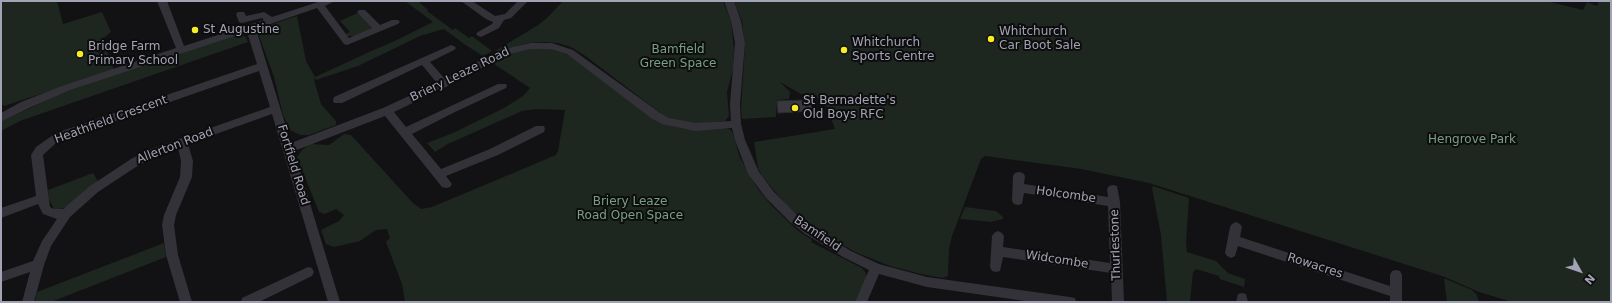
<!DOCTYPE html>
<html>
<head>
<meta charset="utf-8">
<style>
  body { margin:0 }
  #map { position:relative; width:1612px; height:303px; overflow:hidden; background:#121113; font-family:"DejaVu Sans",sans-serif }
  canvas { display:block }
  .frame { position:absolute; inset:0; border:2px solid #a2a3b4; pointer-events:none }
  .north { position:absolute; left:1560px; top:251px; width:40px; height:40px; -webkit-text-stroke:3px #0d0d0e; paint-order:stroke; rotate:130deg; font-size:11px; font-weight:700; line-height:16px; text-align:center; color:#a2a3b4 }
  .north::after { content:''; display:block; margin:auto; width:14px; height:18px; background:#a2a3b4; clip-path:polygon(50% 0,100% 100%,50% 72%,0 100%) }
</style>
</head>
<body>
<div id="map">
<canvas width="1612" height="303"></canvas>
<div class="frame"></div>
<div class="north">N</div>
</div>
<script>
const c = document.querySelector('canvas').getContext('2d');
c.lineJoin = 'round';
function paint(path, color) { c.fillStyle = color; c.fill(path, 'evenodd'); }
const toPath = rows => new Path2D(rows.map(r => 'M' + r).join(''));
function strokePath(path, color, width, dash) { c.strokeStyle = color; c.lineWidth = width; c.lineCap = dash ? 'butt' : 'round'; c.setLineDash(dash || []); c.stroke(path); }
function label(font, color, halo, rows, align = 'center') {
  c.font = font + ' "DejaVu Sans",sans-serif'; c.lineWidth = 4; c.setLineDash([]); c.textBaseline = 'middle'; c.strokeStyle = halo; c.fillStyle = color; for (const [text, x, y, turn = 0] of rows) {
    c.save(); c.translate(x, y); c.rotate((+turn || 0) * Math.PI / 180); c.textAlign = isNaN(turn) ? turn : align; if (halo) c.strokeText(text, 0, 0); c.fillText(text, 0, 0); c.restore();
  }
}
paint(toPath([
  [9,1,57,1,63,24,102,12,111,32,102,39,114,70,4,106,1,103,1,3],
  [405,1,418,1,428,10,427,11,453,30,455,28,469,38,472,36,492,51,483,56,464,44,444,29,420,36,358,66,316,80,315,78,314,80,321,104,336,121,336,125,309,135,300,135,290,130,283,115,274,77,258,33,261,28,297,16,306,61,315,77,367,53,399,39,433,22],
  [563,1,723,1,731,21,734,50,733,69,727,92,729,116,725,121,695,124,680,122,667,117,658,111,584,55,571,47,558,43,545,42,528,43,492,53,538,25,547,18],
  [734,1,1546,1,1583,10,1587,2,1597,6,1599,1,1611,1,1611,302,1509,301,1479,292,1445,277,1149,183,1081,169,985,156,981,159,952,236,949,249,948,276,943,278,921,274,890,266,855,252,813,228,787,206,762,176,758,168,754,142,835,129,824,100,801,94,780,82,790,92,789,99,777,100,776,117,742,119,741,109,745,45,742,21],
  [360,12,372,28,356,36,346,36,345,34,350,32,340,21],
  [236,35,245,36,248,42,20,121,1,131,1,122,70,89],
  [549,47,569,55,673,126,686,129,725,128,731,130,734,136,739,155,748,173,758,189,771,205,797,230,812,240,811,242,862,268,866,273,866,280,855,302,405,302,402,284,386,242,390,238,387,229,376,230,360,241,334,247,326,244,321,230,339,221,344,215,336,209,325,214,319,212,297,157,302,150,310,144,329,145,344,134,351,135,413,203,421,209,432,207,556,155,558,151,565,110,537,109,522,111,448,144,435,152,427,143,453,133,504,108,523,96,530,88,491,62,518,50],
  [93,173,98,181,69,206,60,209,54,209,49,199,48,190],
  [1153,186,1189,198,1186,242,1187,252,1216,261,1228,273,1245,279,1244,287,1220,279,1219,276,1196,269,1193,272,1190,302,1167,302,1161,235,1152,188],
  [965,207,996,211,1003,217,1003,219,991,222,960,219],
  [164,243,166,257,51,302,35,302,37,292],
  [1444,279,1446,279,1472,290,1477,295,1479,302,1447,302]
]), '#1e2620');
const building = toPath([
  [805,100,805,104,811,104,812,111,778,113,777,101,805,100]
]);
paint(building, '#39383e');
strokePath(building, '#2d2b2f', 1);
paint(toPath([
  [157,1,167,1,184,46,264,20,262,18,242,23,239,22,236,14,238,12,244,12,246,16,264,12,272,17,321,1,335,1,325,6,349,38,372,28,359,14,357,12,359,10,365,10,380,25,392,20,398,20,400,22,398,24,347,45,344,44,317,8,256,29,291,143,383,108,437,83,422,65,342,103,334,103,333,100,334,97,451,45,454,46,456,48,454,50,430,62,445,79,500,50,530,43,552,43,573,50,659,112,669,118,695,123,731,121,730,104,735,43,731,21,724,1,734,1,741,21,745,43,740,104,741,124,745,140,759,172,774,192,798,216,813,228,851,251,879,264,927,277,1070,297,1075,298,1076,302,1032,302,927,287,879,274,867,302,855,302,869,270,843,257,805,234,790,222,766,198,748,174,735,140,732,128,695,131,662,124,651,118,567,54,551,49,530,49,506,55,448,86,394,112,406,127,498,84,506,84,507,86,506,88,453,113,412,134,441,169,490,149,536,126,544,126,545,129,544,132,498,155,446,176,452,184,450,187,446,188,442,187,385,116,294,151,340,302,328,302,272,114,188,144,193,161,192,177,176,215,174,225,178,255,192,302,180,302,166,255,162,225,164,215,180,177,181,161,178,148,156,156,139,165,98,192,70,217,51,246,44,265,34,302,22,302,30,272,1,282,1,272,33,261,42,241,57,219,43,214,38,204,1,218,1,208,36,196,31,155,36,147,56,133,257,64,247,32,70,90,29,108,1,122,1,113,21,102,62,86,176,48,157,1],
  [259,71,270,107,148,150,131,159,90,186,63,209,54,209,50,207,43,155,55,144,64,139,259,71],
  [461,1,472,1,495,16,505,14,518,1,528,1,511,18,504,20,499,28,481,37,478,36,476,34,478,32,492,24,493,22,486,19,461,1],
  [1019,172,1023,173,1025,176,1024,184,1108,197,1107,189,1109,186,1113,185,1117,186,1120,202,1124,302,1112,302,1111,273,1003,257,1000,271,996,272,992,271,990,267,992,236,994,233,998,231,1002,233,1004,236,1003,247,1110,263,1108,206,1024,193,1022,204,1018,205,1014,204,1012,201,1013,176,1015,173,1019,172],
  [1236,222,1240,224,1242,227,1240,237,1390,286,1390,275,1392,271,1396,270,1400,271,1402,275,1402,302,1390,302,1390,296,1238,246,1235,256,1231,258,1227,256,1225,253,1230,227,1232,224,1236,222],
  [308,267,312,268,314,272,312,276,259,302,241,302,242,298,308,267],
  [1242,293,1246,294,1248,302,1236,302,1238,294,1242,293]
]), '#333238');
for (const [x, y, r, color] of [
  [195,30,4,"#f8ec25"],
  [991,39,4,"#f8ec25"],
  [844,50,4,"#f8ec25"],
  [80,54,4,"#f8ec25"],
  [795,108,4,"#f8ec25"]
]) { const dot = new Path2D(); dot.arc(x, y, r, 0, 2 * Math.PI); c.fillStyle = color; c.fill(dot); strokePath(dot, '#0d0d0e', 1.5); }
label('12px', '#a2a3b4', '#0d0d0e', [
  ["St Augustine",203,30],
  ["Whitchurch",999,32],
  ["Car Boot Sale",999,46],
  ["Whitchurch",852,43],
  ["Sports Centre",852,57],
  ["Bridge Farm",88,47],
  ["Primary School",88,61],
  ["St Bernadette's",803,101],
  ["Old Boys RFC",803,115]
], 'left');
label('12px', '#78a086', '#0d0d0e', [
  ["Bamfield",678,50],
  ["Green Space",678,64],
  ["Hengrove Park",1472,140],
  ["Briery Leaze",630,202],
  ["Road Open Space",630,216]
]);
label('12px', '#a2a3b4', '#0d0d0e', [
  ["Briery Leaze Road",460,75,-26],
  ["Heathfield Crescent",111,120,-20],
  ["Allerton Road",175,146,-21],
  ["Fortfield Road",293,165,73],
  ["Holcombe",1066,195,8],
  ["Bamfield",817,234,34],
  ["Thurlestone",1116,245,-92],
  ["Widcombe",1057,260,9],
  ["Rowacres",1315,266,18]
]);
</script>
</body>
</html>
